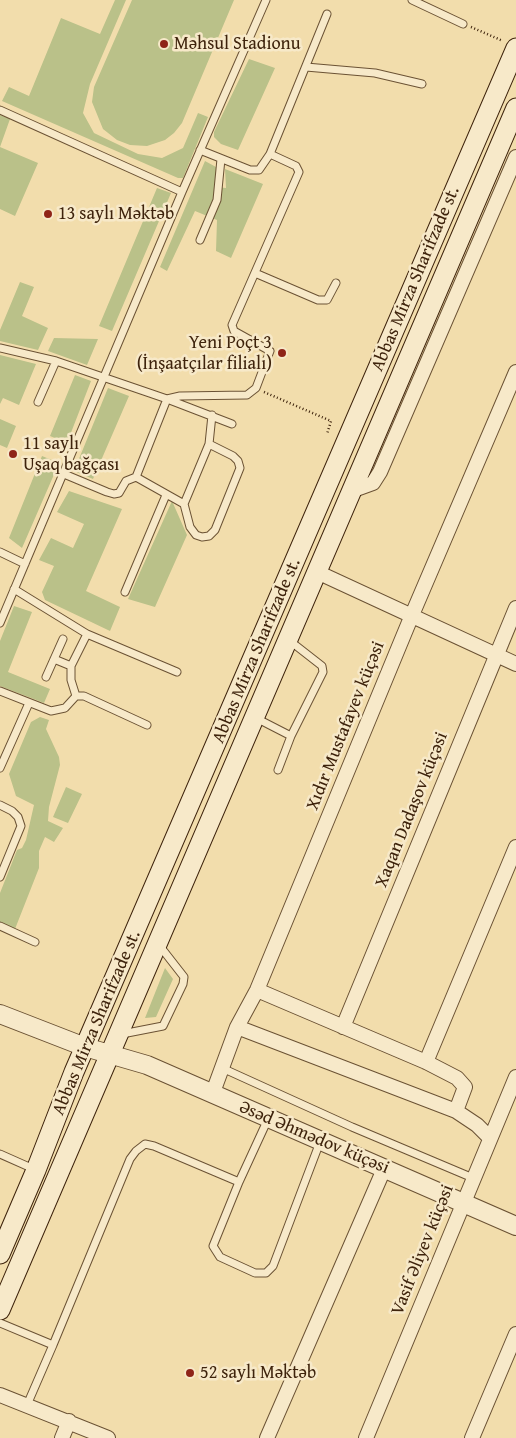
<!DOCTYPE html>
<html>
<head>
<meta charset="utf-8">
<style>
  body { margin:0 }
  canvas { display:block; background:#f2ddac }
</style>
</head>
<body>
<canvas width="516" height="1438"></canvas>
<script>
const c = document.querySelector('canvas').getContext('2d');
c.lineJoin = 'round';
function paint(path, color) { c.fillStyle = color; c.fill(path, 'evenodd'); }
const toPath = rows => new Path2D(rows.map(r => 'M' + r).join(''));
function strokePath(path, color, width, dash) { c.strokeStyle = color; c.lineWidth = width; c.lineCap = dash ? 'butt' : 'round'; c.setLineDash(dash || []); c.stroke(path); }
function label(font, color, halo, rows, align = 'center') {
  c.font = font + ' "Gentium Book Plus",serif'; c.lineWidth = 5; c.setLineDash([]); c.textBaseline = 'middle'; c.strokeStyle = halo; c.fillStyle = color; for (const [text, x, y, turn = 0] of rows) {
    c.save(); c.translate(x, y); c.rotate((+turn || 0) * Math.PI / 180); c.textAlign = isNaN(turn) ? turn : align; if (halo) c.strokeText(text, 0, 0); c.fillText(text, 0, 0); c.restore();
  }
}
paint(toPath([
  [115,0,126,0,90,84,83,113,94,133,138,154,162,158,183,148,198,113,208,117,183,178,178,178,2,101,9,87,29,96,61,18,100,34],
  [132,0,234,0,182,123,174,133,165,140,147,146,130,145,117,140,103,129,92,102,94,87],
  [249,59,275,68,238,150,221,144,214,137,214,132],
  [0,115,10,119,0,147,38,163,15,216,0,209],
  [205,161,216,167,216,187,226,188,225,169,263,184,231,258,216,251,217,220,195,211,167,271,160,267],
  [157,188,171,193,112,331,99,326],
  [20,282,34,287,22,316,48,328,38,350,0,341,0,330],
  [54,338,98,339,87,365,48,351],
  [0,355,36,364,19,405,3,398,0,404],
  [75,375,91,381,67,443,50,436],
  [108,388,129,396,93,479,74,471],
  [0,419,16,426,7,448,0,445],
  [42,456,59,463,22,548,9,538],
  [69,491,122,509,86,591,120,607,110,631,45,600,42,592,54,566,39,560,51,538,73,548,84,524,57,512],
  [172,501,187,535,155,607,128,599],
  [14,606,32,612,8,672,50,689,44,703,0,686,0,641],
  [40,717,49,720,46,729,59,757,60,765,49,807,48,821,63,828,54,842,45,837,39,851,39,868,15,929,0,923,0,893,17,850,22,848,26,840,34,805,16,796,9,774,31,722],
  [66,787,82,794,68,823,53,817],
  [165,968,173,979,156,1017,145,1018]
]), '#bac189');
const service = toPath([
  [412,0,463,24],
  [306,67,375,73,422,84],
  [0,110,182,192],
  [200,150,250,170,259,170,270,154,327,14],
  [200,240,217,200,221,159],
  [255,273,318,300,327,300,336,283],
  [0,348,56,361,167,399,232,424],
  [167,399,180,396,247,395,256,388,270,351,234,331,232,325,299,172,296,166,270,154],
  [38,402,56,361],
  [209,444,233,456,238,461,240,468,215,530,209,536,202,537,196,535,190,527,184,504,209,444,212,415],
  [64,474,107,492,114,494,119,493,126,481,136,477,167,399],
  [136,477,184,504],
  [0,552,25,564],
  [14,589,87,634,177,672],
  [125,592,166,495],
  [0,623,182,192,266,0],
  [54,659,71,666],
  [46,677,63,639],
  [0,691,51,711,65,708,76,696,84,696,147,725],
  [76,696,71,680,71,666,87,634],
  [254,717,291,736],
  [0,768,29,703],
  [278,770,291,736,323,672,322,666,290,641],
  [0,805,12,811,18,817,21,826,0,877],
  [0,926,35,942],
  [122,1034,163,1026,183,984,184,977,159,945],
  [222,1068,352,1127,473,1178],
  [0,1154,36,1170],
  [239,1182,213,1246,220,1257,255,1273,266,1273,273,1266,320,1142],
  [0,1323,53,1345,27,1405],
  [53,1345,130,1159,136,1151,145,1144,154,1146,239,1182,268,1119]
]);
const minor = toPath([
  [351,491,373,483,380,472,516,157],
  [317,572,516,664],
  [257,990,426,1062,457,1078,465,1087,456,1111,477,1125,490,1138],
  [237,1027,456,1111],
  [343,1027,516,608],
  [426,1062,516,847],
  [212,1095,237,1027,257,990,412,615,516,372],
  [0,1395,108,1438],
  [62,1438,69,1421],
  [267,1438,384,1169],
  [366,1438,516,1077],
  [472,1438,516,1334]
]);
const tertiary = toPath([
  [0,1014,85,1047,147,1065,516,1226]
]);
const secondary = toPath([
  [0,1254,36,1170,74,1072,516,48],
  [0,1310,516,108]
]);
strokePath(service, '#6b5234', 9);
strokePath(minor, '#6b5234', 16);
strokePath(tertiary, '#6b5234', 20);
strokePath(secondary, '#3e230c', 21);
strokePath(toPath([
  [471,27,503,41],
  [264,392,331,421,327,434]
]), '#3e230c', 2.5, [1, 2.5]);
strokePath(service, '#f7e9c9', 7);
strokePath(minor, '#f7e9c9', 14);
strokePath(tertiary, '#f7e9c9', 18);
strokePath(secondary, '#f7e9c9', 19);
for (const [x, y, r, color] of [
  [164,44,5,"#8f2418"],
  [48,214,5,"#8f2418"],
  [282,353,5,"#8f2418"],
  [13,454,5,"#8f2418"],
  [190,1373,5,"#8f2418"]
]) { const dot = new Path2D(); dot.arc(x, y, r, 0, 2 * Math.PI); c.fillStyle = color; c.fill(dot); strokePath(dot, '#f7e9c9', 2); }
label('18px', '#3e230c', '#f7e9c9', [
  ["Məhsul Stadionu",174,44],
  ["13 saylı Məktəb",58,214],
  ["Yeni Poçt 3",272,343,"right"],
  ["(İnşaatçılar filialı)",272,364,"right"],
  ["11 saylı",23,444],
  ["Uşaq bağçası",23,465],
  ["52 saylı Məktəb",200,1373]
], 'left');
label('18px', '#3e230c', '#f7e9c9', [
  ["Abbas Mirza Sharifzade st.",416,279,-67],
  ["Abbas Mirza Sharifzade st.",257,651,-67],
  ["Xıdır Mustafayev küçəsi",346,726,-68],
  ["Xaqan Dadaşov küçəsi",412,810,-68],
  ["Abbas Mirza Sharifzade st.",97,1023,-67],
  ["Əsəd Əhmədov küçəsi",314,1138,23],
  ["Vasif Əliyev küçəsi",423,1250,-68]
]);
</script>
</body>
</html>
